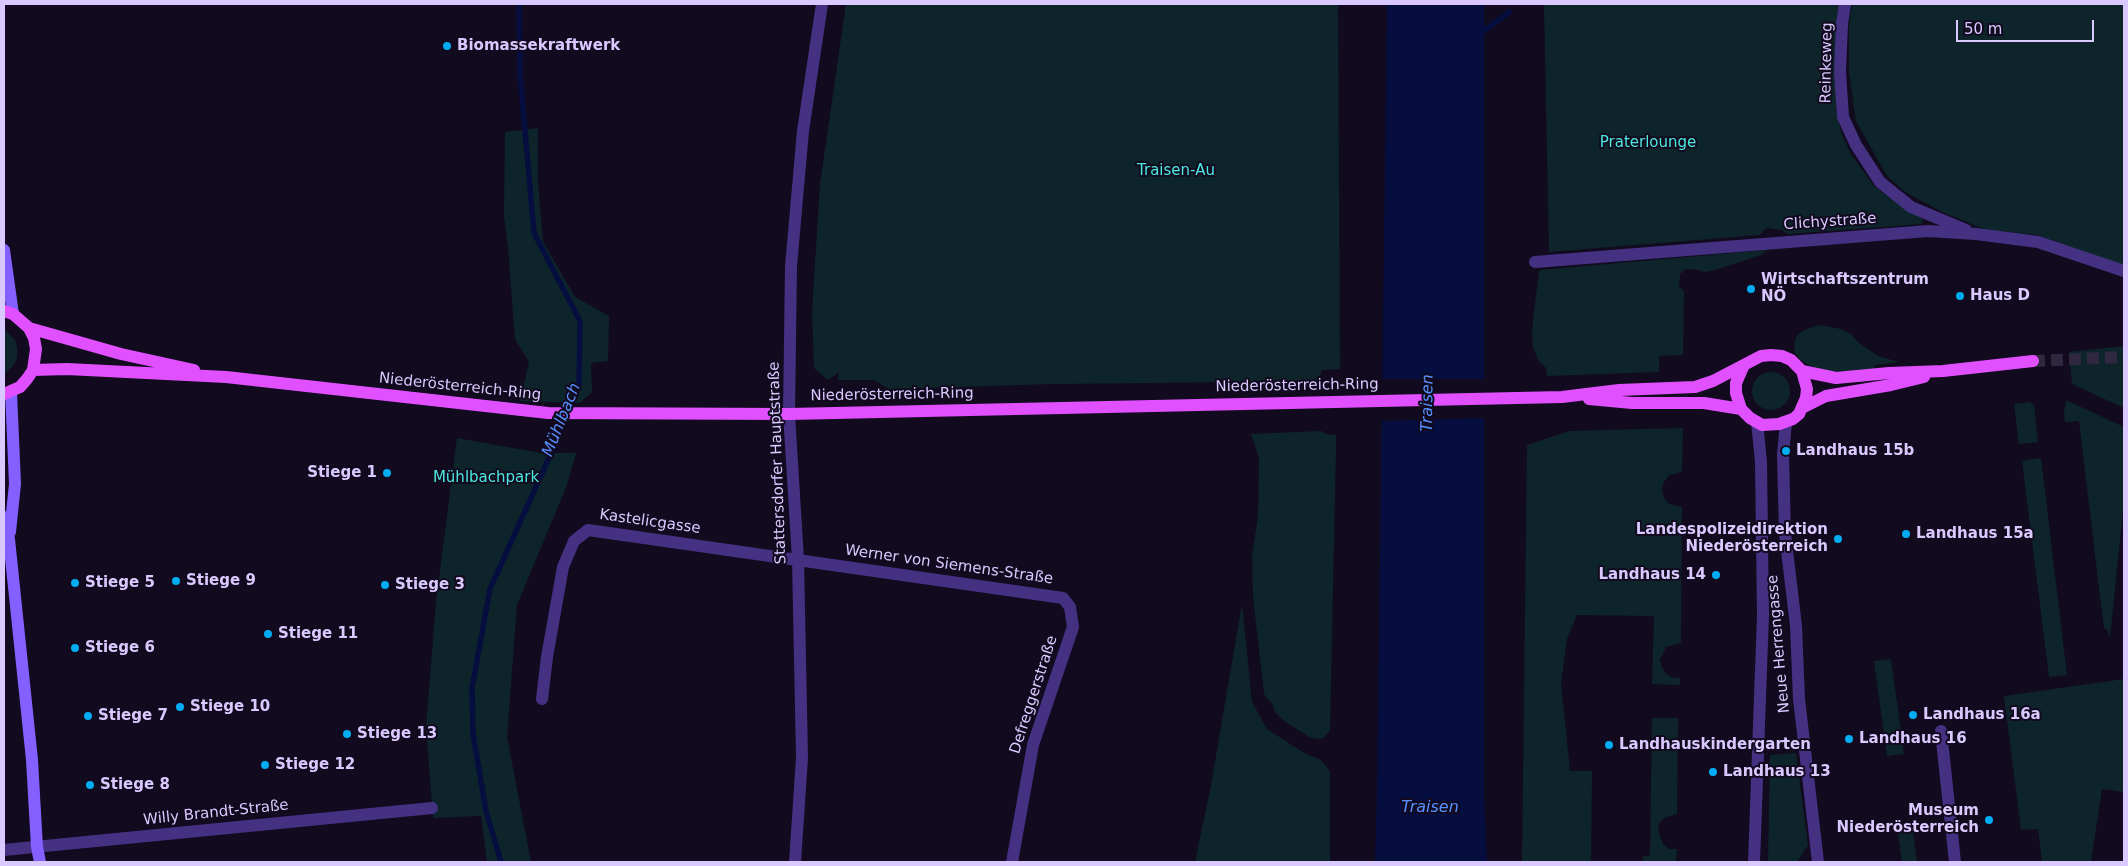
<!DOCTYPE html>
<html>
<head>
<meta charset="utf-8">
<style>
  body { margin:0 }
  #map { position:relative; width:2128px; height:866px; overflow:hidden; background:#120a1f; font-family:"DejaVu Sans",sans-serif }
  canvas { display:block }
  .frame { position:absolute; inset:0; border:5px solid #d9c9ff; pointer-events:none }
  .scale { position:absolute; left:1956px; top:20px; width:138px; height:22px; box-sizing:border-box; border:2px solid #d9c9ff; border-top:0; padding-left:6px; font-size:15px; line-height:18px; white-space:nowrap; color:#d9c9ff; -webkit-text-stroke:4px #120a1f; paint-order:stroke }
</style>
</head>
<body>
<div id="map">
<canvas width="2128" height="866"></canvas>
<div class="frame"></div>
<div class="scale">50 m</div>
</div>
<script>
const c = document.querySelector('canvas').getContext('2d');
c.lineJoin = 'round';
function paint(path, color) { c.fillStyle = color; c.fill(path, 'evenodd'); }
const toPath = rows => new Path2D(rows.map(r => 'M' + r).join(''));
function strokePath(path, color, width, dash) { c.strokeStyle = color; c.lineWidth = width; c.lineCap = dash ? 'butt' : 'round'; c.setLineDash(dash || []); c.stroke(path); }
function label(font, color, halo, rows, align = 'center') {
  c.font = font + ' "DejaVu Sans",sans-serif'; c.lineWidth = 4; c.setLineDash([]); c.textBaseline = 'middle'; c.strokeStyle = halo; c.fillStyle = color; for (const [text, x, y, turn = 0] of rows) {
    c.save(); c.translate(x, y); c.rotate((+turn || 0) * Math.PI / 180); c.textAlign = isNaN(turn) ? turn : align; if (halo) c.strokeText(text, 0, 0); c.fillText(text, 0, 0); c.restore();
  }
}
paint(toPath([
  [846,4,1338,4,1340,369,1322,370,1318,380,1239,384,1239,382,1054,384,889,389,874,380,838,380,839,372,828,380,814,368,812,312,820,184],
  [1544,4,1839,4,1836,24,1836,111,1842,135,1851,154,1874,186,1908,211,1923,219,1922,224,1788,234,1782,230,1767,228,1759,235,1549,252],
  [1852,4,2124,4,2124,266,2038,235,1987,230,1944,213,1905,192,1887,176,1856,121,1849,72,1849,24],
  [538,128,538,183,543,242,575,297,609,316,608,361,591,363,592,392,580,403,520,401,529,362,515,339,508,247,504,217,505,132],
  [1768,250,1761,255,1715,270,1705,272,1693,269,1686,269,1680,274,1679,286,1684,291,1683,355,1659,356,1659,372,1547,376,1546,368,1538,360,1533,347,1532,330,1539,270],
  [1819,325,1841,329,1851,334,1859,343,1878,356,1899,362,1874,365,1875,369,1833,372,1813,368,1798,358,1795,352,1794,344,1796,337,1802,331],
  [4,329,15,340,17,348,17,357,14,365,4,374],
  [2124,346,2124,408,2072,384,2069,352],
  '1752 391a19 19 0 1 1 38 0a19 19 0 1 1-38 0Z',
  [2066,400,2124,427,2124,499,2110,638,2107,629,2104,629,2079,421,2065,422,2064,412],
  [2029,402,2034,405,2038,442,2019,444,2014,404],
  [1683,428,1682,472,1669,475,1664,482,1662,489,1664,498,1669,504,1682,507,1681,643,1666,647,1660,660,1662,668,1666,674,1673,678,1680,678,1680,685,1652,684,1654,616,1577,615,1567,639,1561,684,1570,771,1592,771,1591,862,1522,862,1527,445,1569,431],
  [1321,431,1329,435,1336,434,1336,446,1330,730,1324,738,1318,739,1309,737,1283,720,1275,712,1273,705,1264,694,1253,597,1252,555,1258,517,1259,458,1251,434],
  [457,438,541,453,576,453,567,485,517,605,507,737,531,862,487,862,481,816,433,818,426,727,436,602],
  [2041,458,2067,675,2049,677,2022,461],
  [1242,604,1252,702,1267,729,1304,753,1321,760,1330,771,1330,862,1195,862,1211,785],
  [1891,659,1904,754,1887,756,1874,661],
  [2124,679,2124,792,2102,789,2091,862,2042,862,2038,829,2021,830,2004,696],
  [1652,718,1678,718,1677,814,1664,818,1659,823,1658,831,1663,844,1669,849,1677,849,1676,862,1643,862,1643,856,1650,856],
  [1796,753,1808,845,1797,862,1768,862,1770,755],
  [1912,824,1917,862,1902,862,1897,826]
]), '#0d252a');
paint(toPath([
  [1387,4,1484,4,1484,795,1487,862,1375,862,1377,792]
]), '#050e3e');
paint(toPath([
  [1380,379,1486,379,1486,418,1379,421]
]), '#120a1f');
strokePath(toPath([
  [1484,31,1509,12],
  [501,862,486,811,473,734,472,688,490,589,553,449,579,385,580,321,534,233,520,74,519,4]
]), '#050e3e', 5.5);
strokePath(toPath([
  [2033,361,2124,357]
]), '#302741', 12, [12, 6]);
strokePath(toPath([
  [1845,4,1842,24,1840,72,1843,117,1856,145,1880,182,1911,207,1966,230],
  [1535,262,1928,231,1976,234,2038,242,2124,271],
  [1786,422,1783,455,1785,534,1796,626,1799,699,1818,862],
  [542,699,547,657,563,567,574,541,588,530,1063,598,1070,607,1073,627,1033,745,1012,862],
  [1941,731,1955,862],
  [4,850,432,808],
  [795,862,802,758,798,559,789,414,791,266,803,131,822,4],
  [1754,862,1763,615,1761,462,1757,422]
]), '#443182', 12);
strokePath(toPath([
  [4,250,13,314],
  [4,517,9,539,32,760,37,847,40,862],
  [10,532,15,484,11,392]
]), '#8360ff', 12);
strokePath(toPath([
  [4,311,13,314,29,328,34,338,36,349,33,370,27,379,20,387,4,394],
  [29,328,121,354,194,370],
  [33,370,67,369,226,377,548,413,789,414,1562,397,1619,390,1695,387,1713,381,1761,356,1771,355,1782,356,1791,360,1802,371,1807,389,1806,398,1799,414,1793,419,1779,424,1762,425,1750,418,1741,409,1736,393,1736,383,1743,367],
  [1802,371,1836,378,1889,373,1943,371,2033,361],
  [1589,399,1632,403,1704,403,1741,409],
  [1804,407,1826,396,1891,385,1924,377]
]), '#e050ff', 12);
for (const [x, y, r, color] of [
  [447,46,5,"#00acf4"],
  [1751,289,5,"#00acf4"],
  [1960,296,5,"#00acf4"],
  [1786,451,5,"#00acf4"],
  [387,473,5,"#00acf4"],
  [1906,534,5,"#00acf4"],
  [1838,539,5,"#00acf4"],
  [1716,575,5,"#00acf4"],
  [176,581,5,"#00acf4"],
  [75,583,5,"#00acf4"],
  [385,585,5,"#00acf4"],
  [268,634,5,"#00acf4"],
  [75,648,5,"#00acf4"],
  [180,707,5,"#00acf4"],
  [1913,715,5,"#00acf4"],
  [88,716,5,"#00acf4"],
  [347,734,5,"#00acf4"],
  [1849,739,5,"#00acf4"],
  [1609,745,5,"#00acf4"],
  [265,765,5,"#00acf4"],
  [1713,772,5,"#00acf4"],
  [90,785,5,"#00acf4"],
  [1989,820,5,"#00acf4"]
]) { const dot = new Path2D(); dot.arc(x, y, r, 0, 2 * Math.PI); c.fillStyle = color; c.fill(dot); strokePath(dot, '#120a1f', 2); }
label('bold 15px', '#d9c9ff', '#120a1f', [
  ["Biomassekraftwerk",457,46],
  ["Wirtschaftszentrum",1761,280],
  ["NÖ",1761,297],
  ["Haus D",1970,296],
  ["Landhaus 15b",1796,451],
  ["Stiege 1",377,473,"right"],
  ["Landespolizeidirektion",1828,530,"right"],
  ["Niederösterreich",1828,547,"right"],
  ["Landhaus 15a",1916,534],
  ["Landhaus 14",1706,575,"right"],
  ["Stiege 9",186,581],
  ["Stiege 5",85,583],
  ["Stiege 3",395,585],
  ["Stiege 11",278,634],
  ["Stiege 6",85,648],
  ["Stiege 10",190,707],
  ["Landhaus 16a",1923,715],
  ["Stiege 7",98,716],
  ["Stiege 13",357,734],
  ["Landhaus 16",1859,739],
  ["Landhauskindergarten",1619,745],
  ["Stiege 12",275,765],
  ["Landhaus 13",1723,772],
  ["Stiege 8",100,785],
  ["Museum",1979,811,"right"],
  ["Niederösterreich",1979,828,"right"]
], 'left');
label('15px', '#d9c9ff', '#120a1f', [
  ["Reinkeweg",1827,63,-89],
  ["Clichystraße",1830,222,-4],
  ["Niederösterreich-Ring",1297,386,-1],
  ["Niederösterreich-Ring",460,387,6],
  ["Niederösterreich-Ring",892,395,-1],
  ["Stattersdorfer Hauptstraße",778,463,-92],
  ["Kastelicgasse",650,522,8],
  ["Werner von Siemens-Straße",949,565,8],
  ["Neue Herrengasse",1779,644,-95],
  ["Defreggerstraße",1034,695,-72],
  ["Willy Brandt-Straße",216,813,-6]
]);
label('15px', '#4be9e0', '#120a1f', [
  ["Praterlounge",1648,143],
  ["Traisen-Au",1176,171],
  ["Mühlbachpark",486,478]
]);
label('italic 16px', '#5790ff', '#120a1f', [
  ["Traisen",1428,403,-89],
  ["Mühlbach",562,420,-68],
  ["Traisen",1430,808]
]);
</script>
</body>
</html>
